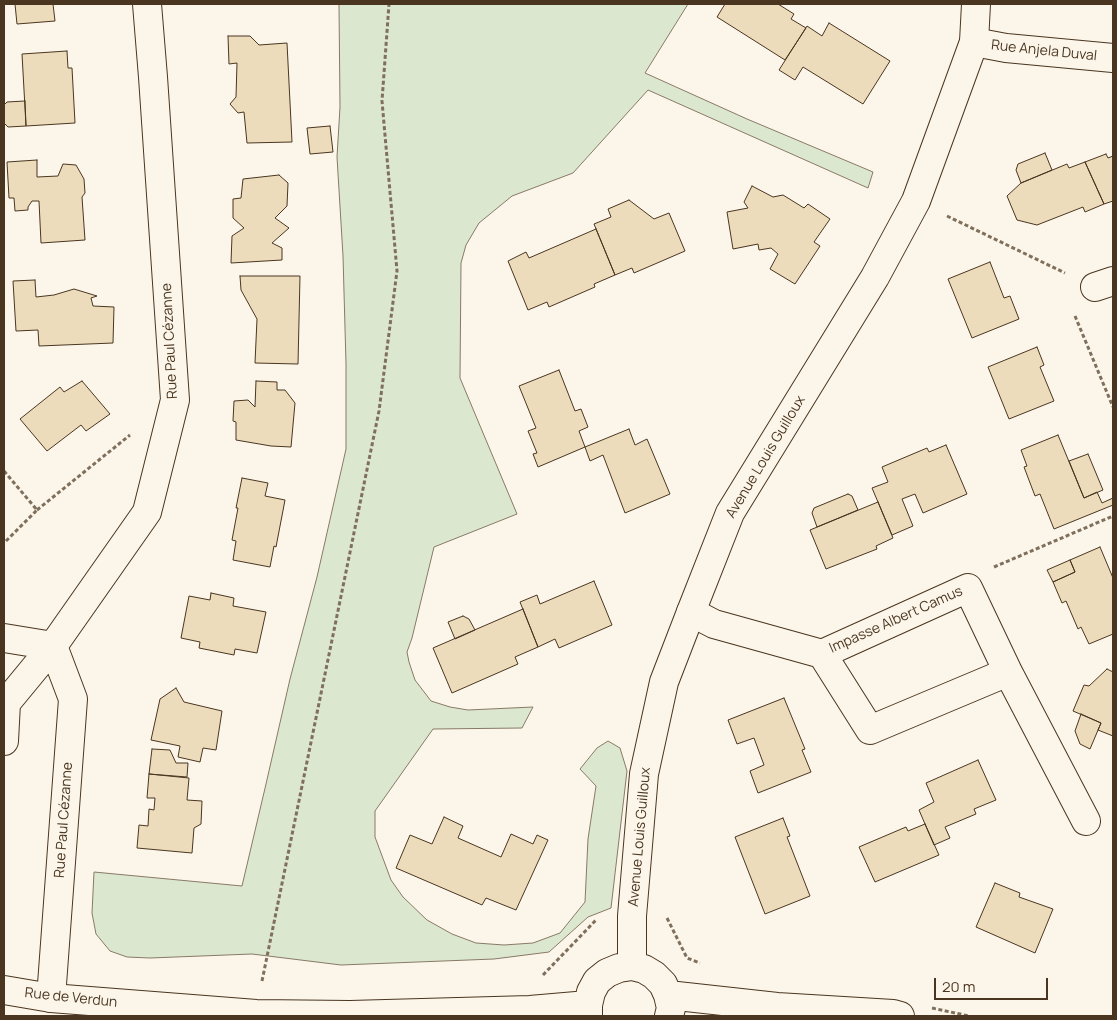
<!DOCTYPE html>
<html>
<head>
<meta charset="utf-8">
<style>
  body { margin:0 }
  #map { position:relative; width:1117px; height:1020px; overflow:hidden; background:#fbf6e9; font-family:Manrope,sans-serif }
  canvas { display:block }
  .frame { position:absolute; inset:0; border:5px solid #4a3520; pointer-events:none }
  .scale { position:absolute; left:934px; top:978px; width:114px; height:22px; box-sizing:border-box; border:2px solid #4a3520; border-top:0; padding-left:6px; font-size:15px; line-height:18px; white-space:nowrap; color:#4a3520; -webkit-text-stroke:4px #fbf6e9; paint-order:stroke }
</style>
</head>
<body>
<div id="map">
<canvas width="1117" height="1020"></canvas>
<div class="frame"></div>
<div class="scale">20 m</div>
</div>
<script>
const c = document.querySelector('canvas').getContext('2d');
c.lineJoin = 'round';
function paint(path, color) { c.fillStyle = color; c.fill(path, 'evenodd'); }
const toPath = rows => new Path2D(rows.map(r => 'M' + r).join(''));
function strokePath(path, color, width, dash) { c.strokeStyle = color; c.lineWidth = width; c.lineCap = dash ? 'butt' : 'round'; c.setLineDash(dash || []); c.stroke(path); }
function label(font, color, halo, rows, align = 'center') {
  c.font = font + ' Manrope,sans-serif'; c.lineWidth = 4; c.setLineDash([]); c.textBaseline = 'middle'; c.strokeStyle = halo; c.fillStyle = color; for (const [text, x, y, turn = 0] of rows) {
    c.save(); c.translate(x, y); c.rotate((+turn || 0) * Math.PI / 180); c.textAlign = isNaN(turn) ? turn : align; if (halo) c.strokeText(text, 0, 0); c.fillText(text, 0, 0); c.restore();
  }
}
const green = toPath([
  [339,4,688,4,645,73,747,119,873,172,868,188,648,90,573,173,512,196,479,223,466,245,461,263,460,378,517,514,434,547,412,638,407,652,409,662,415,680,431,701,450,707,468,710,533,707,522,728,433,729,375,811,375,837,391,880,403,897,427,920,452,934,476,943,504,945,533,943,560,933,585,902,588,839,596,786,580,769,597,748,608,741,620,748,627,771,611,908,588,917,549,952,494,959,341,965,252,954,150,958,127,957,110,951,96,934,92,913,94,872,242,886,266,784,290,679,317,577,346,449,346,364,343,256,337,157,340,107,339,4]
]);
paint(green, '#dce7d0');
strokePath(green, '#887966', 1);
const building = toPath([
  [15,4,53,4,55,21,17,24,15,4],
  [725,4,778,4,794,14,791,19,806,28,785,60,717,17,725,4],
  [829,23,890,61,863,104,803,67,795,80,779,70,807,26,822,36,829,23],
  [228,36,250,36,259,45,287,43,292,142,247,143,244,112,238,113,230,104,236,97,237,63,229,64,228,36],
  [67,51,68,68,72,68,75,123,26,126,22,54,67,51],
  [25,101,26,126,8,127,4,123,4,105,7,102,25,101],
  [330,126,333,152,310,154,307,128,330,126],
  [1045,153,1052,170,1021,183,1016,170,1018,164,1045,153],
  [1106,154,1108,158,1113,156,1113,201,1104,204,1085,162,1106,154],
  [37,160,37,177,58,176,63,164,76,165,84,179,85,193,82,197,85,240,41,243,39,201,32,201,28,207,28,210,15,211,14,198,9,198,7,162,37,160],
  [1085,162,1104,204,1085,212,1083,207,1037,225,1017,220,1007,196,1021,183,1067,164,1069,168,1085,162],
  [279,175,288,183,287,206,275,218,289,228,272,243,282,248,282,260,231,263,232,236,244,228,233,218,233,199,241,198,243,179,279,175],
  [752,186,773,197,783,195,804,208,808,204,830,219,814,242,820,246,795,284,770,269,778,254,771,248,759,250,758,244,733,249,727,212,748,208,744,202,752,186],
  [629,200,654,219,669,213,685,251,634,273,632,268,615,275,594,224,611,217,608,209,629,200],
  [596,229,615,275,594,284,595,287,549,307,547,302,528,310,508,261,526,252,529,258,596,229],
  [990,262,1004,298,1010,296,1019,319,972,338,948,279,990,262],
  [240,276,300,276,298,364,255,363,257,319,241,290,240,276],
  [35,280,36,297,54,295,74,289,97,296,91,298,93,306,114,307,113,343,39,346,38,330,16,331,13,281,35,280],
  [1037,347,1044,365,1040,367,1054,401,1009,419,988,367,1037,347],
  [559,370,575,411,581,409,588,427,579,431,585,447,538,467,533,454,537,453,528,431,536,428,519,386,559,370],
  [82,381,110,414,86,431,81,425,47,451,20,419,60,387,64,392,82,381],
  [256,381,277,382,277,390,285,390,295,403,291,447,271,446,236,440,236,422,233,421,234,401,248,400,255,407,256,381],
  [629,429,635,445,647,439,670,494,625,513,603,455,590,461,585,447,629,429],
  [1058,435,1084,498,1097,492,1102,503,1113,498,1113,505,1054,529,1040,494,1035,496,1024,467,1027,466,1021,450,1058,435],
  [946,445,967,494,923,513,915,494,902,499,913,526,892,535,872,488,888,482,882,467,927,448,929,452,946,445],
  [1088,454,1103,490,1084,498,1069,461,1088,454],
  [242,478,268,483,265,496,285,500,276,547,274,546,270,567,233,560,236,541,232,540,238,508,236,508,242,478],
  [848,494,852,496,858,510,817,527,812,513,814,508,848,494],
  [878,502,893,538,876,546,877,549,826,569,810,530,878,502],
  [1100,547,1113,578,1113,634,1089,644,1081,627,1078,629,1066,601,1062,603,1053,582,1075,572,1070,560,1100,547],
  [1070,560,1075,572,1053,582,1047,570,1070,560],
  [594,581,612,625,559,648,555,639,538,647,520,602,537,595,540,604,594,581],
  [211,593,234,598,233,606,266,612,257,653,235,649,234,655,199,648,200,642,181,638,189,596,210,600,211,593],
  [523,609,538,647,515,657,518,664,452,693,433,648,523,609],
  [463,616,469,619,475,630,455,639,448,622,463,616],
  [1107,669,1113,672,1113,736,1098,730,1101,723,1073,711,1084,685,1089,686,1107,669],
  [176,688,184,702,222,711,216,750,203,748,200,762,178,757,180,746,151,740,160,699,176,688],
  [784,698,805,749,802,750,811,772,758,793,750,771,764,765,754,738,737,744,728,720,784,698],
  [1081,714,1101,723,1090,749,1080,744,1075,731,1081,714],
  [152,749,170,750,176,763,188,763,187,777,149,774,152,749],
  [978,760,996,800,974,809,976,814,945,827,950,838,934,845,919,810,934,802,926,783,978,760],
  [149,774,189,778,187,800,202,801,201,824,194,828,192,853,137,848,139,825,148,826,149,809,154,810,155,798,147,798,149,774],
  [444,817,463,826,458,838,501,857,511,834,533,844,537,835,548,840,516,910,486,898,482,905,396,868,410,835,432,844,444,817],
  [783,818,790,836,787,837,810,896,765,914,735,837,783,818],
  [925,824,939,855,875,882,859,847,906,827,908,831,925,824],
  [995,883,1020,893,1019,897,1053,909,1035,953,976,927,995,883]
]);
paint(building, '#ecdcbc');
strokePath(building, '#4a3520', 1);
const street = toPath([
  [974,42,1006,48,1113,58],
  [1095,287,1113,281],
  [691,612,714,624,822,654,870,730,1008,672,1086,821],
  [4,638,53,646,147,512,175,400,153,77,147,4],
  [822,654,968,588,1008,672],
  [4,741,6,703,53,646,73,699,51,998]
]);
const secondary = toPath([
  [632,966,632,916,644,774,664,682,691,612,730,513,875,277,916,201,974,42,976,4],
  [4,990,51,998,256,1014,350,1015,530,1010,588,1005],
  [668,995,777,1007,893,1014,900,1016],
  [588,1016,588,1005,591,992,597,981,607,973,619,968,632,966,644,969,654,975,663,984,668,995,671,1008,669,1016]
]);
strokePath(street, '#4a3520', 30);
strokePath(secondary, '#4a3520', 30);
strokePath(toPath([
  [947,216,1065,273],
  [1075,316,1113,407],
  [4,471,37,510,4,543],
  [37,510,130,435],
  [994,567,1113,516],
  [667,918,687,958,700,963],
  [543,975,596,920],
  [262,981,379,411,397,271,382,101,389,4],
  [932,1008,969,1016]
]), '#7f6f5c', 3, [4, 2.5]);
strokePath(street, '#fbf6e9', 28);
strokePath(secondary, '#fbf6e9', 28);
label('14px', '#4a3520', '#fbf6e9', [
  ["Rue Anjela Duval",1044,51,6],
  ["Rue Paul Cézanne",170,341,-93],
  ["Avenue Louis Guilloux",766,457,-59],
  ["Impasse Albert Camus",896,620,-24],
  ["Rue Paul Cézanne",64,820,-86],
  ["Avenue Louis Guilloux",640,837,-85],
  ["Rue de Verdun",71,998,6]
]);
</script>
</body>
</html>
